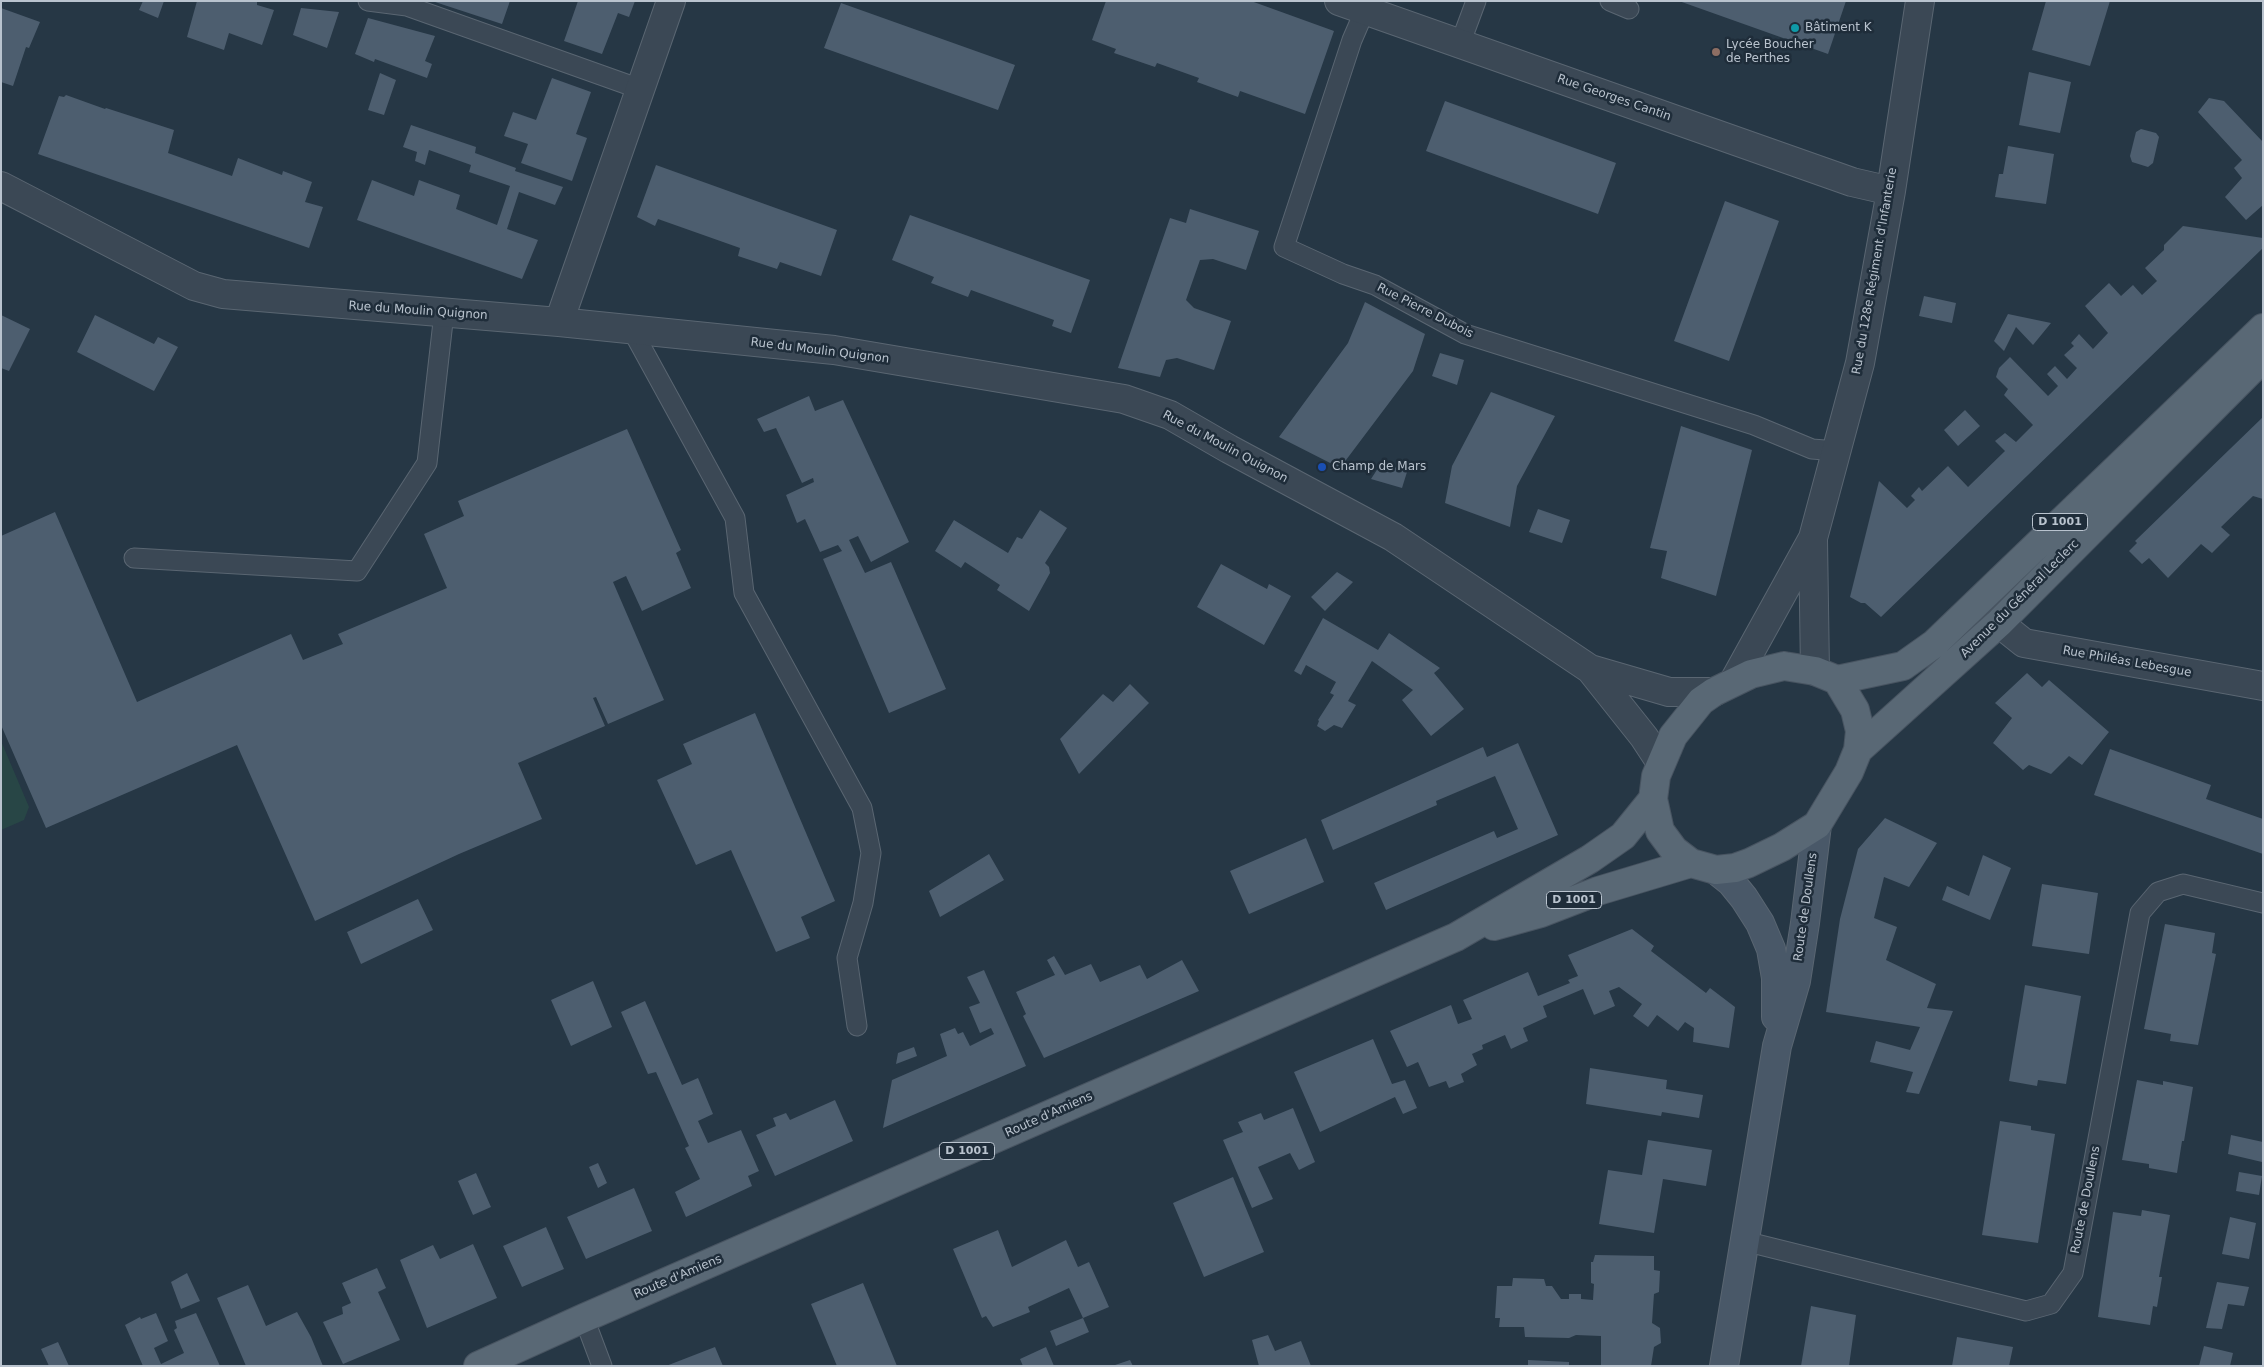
<!DOCTYPE html>
<html>
<head>
<meta charset="utf-8">
<style>
  body { margin:0 }
  #map { position:relative; width:2264px; height:1367px; overflow:hidden; background:#263745; font-family:"DejaVu Sans",sans-serif }
  canvas { display:block }
  .frame { position:absolute; inset:0; border:2px solid #b9c3ce; pointer-events:none }
</style>
</head>
<body>
<div id="map">
<canvas width="2264" height="1367"></canvas>
<div class="frame"></div>
</div>
<script>
const c = document.querySelector('canvas').getContext('2d');
c.lineJoin = 'round';
function paint(path, color) { c.fillStyle = color; c.fill(path, 'evenodd'); }
const toPath = rows => new Path2D(rows.map(r => 'M' + r).join(''));
function strokePath(path, color, width, dash) { c.strokeStyle = color; c.lineWidth = width; c.lineCap = dash ? 'butt' : 'round'; c.setLineDash(dash || []); c.stroke(path); }
function label(font, color, halo, rows, align = 'center') {
  c.font = font + ' "DejaVu Sans",sans-serif'; c.lineWidth = 5; c.setLineDash([]); c.textBaseline = 'middle'; c.strokeStyle = halo; c.fillStyle = color; for (const [text, x, y, turn = 0] of rows) {
    c.save(); c.translate(x, y); c.rotate((+turn || 0) * Math.PI / 180); c.textAlign = isNaN(turn) ? turn : align; if (halo) c.strokeText(text, 0, 0); c.fillText(text, 0, 0); c.restore();
  }
}
paint(toPath([
  [1,741,29,807,24,820,1,830]
]), '#284646');
paint(toPath([
  [143,1,164,1,158,18,139,10],
  [197,1,253,1,257,2,257,5,274,10,262,45,229,33,224,50,187,37],
  [432,1,510,1,502,24],
  [578,1,635,1,629,17,618,13,602,54,564,41],
  [1106,1,1251,1,1334,31,1305,114,1240,91,1238,97,1197,82,1199,78,1157,63,1155,67,1114,53,1116,49,1092,40],
  [1679,1,1846,1,1828,54],
  [2046,1,2110,1,2090,66,2032,50],
  [841,3,1015,65,998,110,824,48],
  [1,8,40,22,29,48,26,47,13,86,1,82],
  [301,8,339,12,327,48,293,35],
  [368,18,435,36,425,61,432,64,427,78,375,59,374,62,355,54],
  [2029,72,2071,82,2060,133,2019,125],
  [380,73,396,80,384,115,368,110],
  [552,78,591,92,576,134,587,138,572,181,521,163,528,144,504,136,513,112,536,120],
  [66,95,105,109,106,108,174,130,168,153,232,176,238,158,282,175,283,171,312,182,305,202,323,207,309,248,38,154,59,96,64,97],
  [2209,98,2224,101,2263,142,2263,205,2246,220,2225,197,2242,178,2234,168,2242,160,2198,112],
  [1445,101,1616,163,1598,214,1426,151],
  [411,125,476,147,475,153,516,168,515,171,563,187,555,205,519,192,507,229,538,240,522,279,357,220,372,180,414,196,419,180,460,195,456,209,497,225,510,186,469,172,471,165,429,150,425,165,415,161,417,152,403,147],
  [2141,129,2156,133,2159,137,2153,163,2148,167,2132,162,2130,156,2136,132],
  [2008,146,2054,154,2046,204,1995,197,1999,174,2003,174],
  [656,165,837,230,821,276,780,262,777,269,738,256,740,248,658,219,655,226,637,217],
  [1725,201,1779,221,1729,361,1674,341],
  [1190,209,1259,231,1246,270,1213,259,1200,260,1186,300,1194,308,1231,321,1214,370,1177,358,1166,360,1160,377,1118,368,1170,218,1186,223],
  [910,215,1090,280,1071,333,1052,326,1054,320,971,290,968,297,931,283,934,277,892,260],
  [2183,226,2263,238,2263,248,1881,617,1865,603,1861,603,1850,597,1879,481,1907,508,1915,500,1911,496,1919,487,1922,491,1948,466,1968,487,2005,451,1995,441,2005,433,2016,442,2033,425,2004,395,2008,389,1996,377,1999,368,2010,357,2048,396,2058,386,2047,374,2055,366,2067,379,2077,368,2064,355,2074,346,2071,343,2079,334,2093,349,2108,333,2085,306,2109,283,2121,296,2133,285,2142,295,2157,281,2145,268,2164,250,2164,245],
  [1924,296,1956,303,1952,323,1919,316],
  [1365,302,1425,334,1413,371,1340,468,1279,437,1348,343],
  [2008,314,2051,323,2033,345,2016,327,2004,351,1994,341],
  [1,315,30,329,9,371,1,368],
  [95,315,154,344,158,337,178,347,154,391,77,352],
  [1440,353,1464,360,1457,385,1432,376],
  [1491,392,1555,416,1517,486,1510,527,1445,503,1452,466],
  [809,396,815,411,843,400,909,542,871,562,858,536,849,540,865,573,891,562,946,689,889,713,823,559,842,551,838,545,820,552,805,519,797,523,786,495,814,482,813,478,802,483,776,428,764,432,757,419],
  [1965,410,1980,426,1958,446,1944,430],
  [2263,417,2263,499,2253,496,2221,527,2230,535,2212,553,2201,544,2168,578,2149,558,2142,564,2129,551,2137,543,2135,541],
  [1681,426,1752,450,1716,596,1661,578,1667,551,1650,548],
  [627,429,681,550,676,553,691,588,642,611,626,576,613,582,664,700,608,724,596,697,593,698,605,726,518,763,542,819,459,854,315,921,237,745,46,828,1,725,1,536,55,512,137,702,291,634,303,660,343,644,338,634,447,588,424,534,464,516,458,501],
  [1382,462,1407,472,1402,488,1371,479],
  [1538,509,1570,520,1562,543,1529,532],
  [1040,510,1067,528,1045,563,1049,567,1050,573,1029,611,997,590,1000,585,965,562,961,568,935,551,954,520,1008,553,1017,537,1022,539],
  [1221,564,1267,589,1269,584,1291,596,1264,645,1197,607],
  [1337,572,1353,582,1325,611,1311,597],
  [1323,618,1378,650,1389,633,1440,668,1434,673,1464,709,1431,736,1402,700,1413,690,1372,661,1348,701,1356,705,1342,728,1334,725,1325,731,1317,726,1319,721,1318,720,1334,695,1330,693,1336,682,1306,665,1301,675,1294,671],
  [2027,673,2042,687,2049,680,2109,732,2082,765,2069,756,2051,774,2029,765,2023,770,1993,743,2012,718,1995,703],
  [1130,684,1149,703,1079,774,1060,739,1103,694,1113,702],
  [755,713,835,901,801,917,810,938,776,952,731,850,696,865,657,780,692,764,683,744],
  [1518,743,1558,835,1386,910,1374,883,1494,831,1497,838,1518,829,1495,776,1436,801,1437,805,1333,850,1321,820,1483,747,1487,757],
  [2110,749,2211,785,2206,799,2263,819,2263,854,2094,795],
  [1885,818,1937,843,1909,887,1884,877,1874,918,1897,927,1886,960,1936,984,1927,1008,1953,1011,1919,1094,1906,1092,1913,1072,1870,1062,1876,1041,1910,1050,1920,1027,1826,1012,1840,919,1858,849],
  [1306,838,1324,882,1249,914,1230,871],
  [989,854,1004,880,940,917,929,891],
  [1983,855,2011,868,1990,920,1942,900,1947,886,1969,896],
  [2042,884,2098,893,2089,954,2032,946],
  [418,899,433,930,361,964,347,932],
  [2165,924,2215,933,2212,953,2216,954,2198,1045,2170,1041,2171,1034,2144,1029],
  [1632,929,1654,946,1651,951,1706,993,1710,988,1735,1007,1729,1048,1693,1042,1694,1028,1685,1022,1678,1031,1657,1015,1648,1027,1633,1016,1642,1004,1619,987,1609,991,1615,1006,1594,1015,1583,989,1543,1006,1547,1017,1523,1028,1528,1041,1511,1049,1505,1035,1482,1045,1483,1049,1472,1054,1477,1065,1461,1074,1464,1082,1449,1088,1446,1081,1429,1087,1418,1062,1407,1067,1390,1031,1451,1005,1458,1024,1472,1019,1463,1000,1528,972,1538,996,1570,983,1568,980,1578,976,1568,955],
  [1054,956,1065,975,1091,964,1100,982,1140,965,1147,979,1182,960,1199,991,1044,1058,1023,1016,1026,1014,1016,992,1055,975,1047,960],
  [984,970,1026,1066,883,1128,892,1080,947,1056,940,1034,955,1028,958,1034,963,1032,970,1046,994,1034,991,1028,980,1033,969,1007,980,1003,967,977],
  [593,981,612,1027,571,1046,551,1000],
  [2025,985,2081,996,2066,1084,2038,1080,2037,1086,2009,1081],
  [645,1001,682,1085,698,1078,713,1114,698,1121,708,1143,741,1130,759,1171,748,1176,752,1186,686,1217,675,1192,700,1179,685,1148,689,1146,656,1072,648,1074,621,1012],
  [1373,1039,1392,1084,1405,1080,1417,1108,1403,1114,1395,1097,1320,1132,1294,1072],
  [914,1047,917,1056,896,1064,898,1053],
  [1590,1068,1667,1080,1666,1089,1703,1095,1699,1118,1662,1112,1661,1116,1586,1104],
  [2137,1080,2163,1085,2163,1081,2193,1087,2184,1141,2182,1141,2177,1173,2149,1168,2149,1164,2122,1160],
  [835,1100,853,1141,775,1176,756,1135,776,1126,773,1118,786,1113,790,1120],
  [1293,1108,1315,1162,1299,1170,1290,1153,1258,1167,1273,1199,1252,1208,1223,1140,1243,1132,1238,1122,1261,1113,1264,1120],
  [2000,1121,2031,1126,2031,1130,2055,1134,2038,1243,1982,1235],
  [2231,1135,2263,1142,2262,1162,2228,1154],
  [1648,1140,1712,1150,1706,1186,1663,1179,1654,1233,1599,1224,1608,1170,1642,1175],
  [598,1163,607,1183,598,1188,589,1167],
  [2239,1172,2262,1176,2259,1195,2236,1191],
  [476,1173,491,1207,473,1215,458,1181],
  [1233,1177,1264,1252,1204,1277,1173,1203],
  [634,1188,652,1231,586,1259,567,1217],
  [2142,1210,2170,1215,2159,1277,2162,1277,2157,1307,2153,1306,2150,1325,2098,1317,2113,1212,2141,1216],
  [2230,1217,2256,1223,2249,1259,2222,1254],
  [546,1227,564,1269,522,1287,503,1246],
  [998,1230,1012,1267,1066,1240,1078,1267,1089,1262,1109,1307,1083,1318,1089,1332,1056,1346,1050,1331,1083,1318,1069,1288,1028,1307,1030,1312,993,1327,986,1316,982,1318,953,1249],
  [473,1244,497,1298,427,1328,400,1260,433,1245,440,1259],
  [1595,1255,1654,1256,1654,1270,1660,1271,1659,1292,1654,1294,1652,1323,1660,1328,1661,1343,1654,1347,1651,1366,1601,1366,1601,1336,1576,1335,1569,1338,1525,1337,1524,1327,1499,1327,1500,1318,1495,1318,1497,1286,1512,1286,1513,1278,1544,1279,1546,1286,1552,1286,1561,1299,1569,1299,1569,1294,1581,1294,1581,1299,1593,1300,1594,1284,1591,1283,1591,1262,1593,1262],
  [377,1268,386,1288,378,1292,400,1340,343,1364,323,1322,343,1314,342,1307,351,1303,342,1283],
  [187,1273,200,1301,181,1309,171,1282],
  [2217,1282,2249,1287,2244,1306,2228,1304,2222,1329,2206,1328],
  [863,1283,897,1366,837,1366,811,1304],
  [248,1285,266,1326,297,1312,311,1337,323,1366,246,1366,217,1298],
  [1811,1306,1856,1315,1849,1366,1801,1366],
  [156,1313,168,1341,154,1348,161,1364,184,1353,174,1330,177,1328,175,1321,196,1313,220,1366,143,1366,125,1325,140,1317,141,1319],
  [1268,1335,1275,1351,1301,1341,1311,1366,1259,1366,1252,1340],
  [1957,1337,2013,1347,2009,1366,1952,1366],
  [58,1342,69,1366,49,1366,41,1349],
  [2204,1346,2233,1353,2230,1366,2199,1366],
  [715,1347,723,1366,666,1366],
  [1046,1347,1054,1366,1023,1366,1020,1359],
  [1130,1360,1133,1366,1115,1366,1115,1365],
  [1528,1360,1569,1362,1569,1366,1528,1366]
]), '#4d5e6f');
const lane = toPath([
  [368,1,407,6,640,89],
  [1610,1,1629,9],
  [1365,10,1352,40,1284,247,1343,274,1375,285,1465,334,1754,425,1812,449,1837,451],
  [1460,44,1476,1],
  [632,330,735,518,744,593,862,808,871,853,863,903,847,958,857,1026],
  [134,558,357,571,427,463,444,313],
  [1744,1241,2026,1311,2051,1304,2073,1273,2140,913,2158,892,2183,884,2263,903],
  [584,1318,602,1366]
]);
const street = toPath([
  [1339,1,1852,182,1891,191],
  [1,186,194,286,223,294,559,322,834,350,1124,399,1170,415,1229,449,1393,537,1590,669,1669,692,1714,692],
  [559,322,671,1],
  [1813,540,1815,671],
  [1999,623,2024,643,2263,686],
  [1590,669,1644,737,1661,763],
  [1734,681,1813,538,1860,363,1891,191,1920,1]
]);
const secondary = toPath([
  [1716,870,1731,882,1744,898,1760,923,1771,949,1776,978,1776,1017],
  [1724,1366,1777,1046,1796,981,1805,923,1817,825]
]);
const primary = toPath([
  [1784,666,1815,671,1837,680,1855,710,1860,731,1858,750,1849,772,1817,825,1782,847,1749,863,1735,868,1716,870,1691,863,1674,850,1660,831,1653,799,1656,776,1673,736,1701,701,1714,692,1751,674,1784,666],
  [1837,680,1903,666,1934,644,2263,328],
  [1858,750,1999,623,2263,358],
  [1494,926,1541,913,1598,891,1691,863],
  [478,1366,584,1318,1456,937,1590,859,1623,836,1653,799]
]);
strokePath(lane, '#5a6672', 21);
strokePath(street, '#5a6672', 30);
strokePath(secondary, '#5a6672', 30);
strokePath(primary, '#485461', 30);
strokePath(lane, '#3b4855', 19);
strokePath(street, '#3b4855', 28);
strokePath(secondary, '#495868', 28);
strokePath(primary, '#596875', 28);
for (const [x, y, r, color] of [
  [1795,28,5,"#0f9aa8"],
  [1716,52,5,"#8d6e63"],
  [1322,467,5,"#1a4fb4"]
]) { const dot = new Path2D(); dot.arc(x, y, r, 0, 2 * Math.PI); c.fillStyle = color; c.fill(dot); strokePath(dot, '#1f2d3a', 2); }
for (const [x, y, w] of [
  [2060,522,55],
  [1574,900,55],
  [967,1151,55]
]) { const box = new Path2D(); box.roundRect(x - w / 2, y - 8.5, w, 17, 4); c.fillStyle = '#1f2d3a'; c.fill(box); strokePath(box, '#b9c3ce', 1); }
label('bold 11px', '#b9c3ce', null, [
  ["D 1001",2060,522],
  ["D 1001",1574,900],
  ["D 1001",967,1151]
]);
label('12px', '#b9c3ce', '#1f2d3a', [
  ["Bâtiment K",1805,28],
  ["Lycée Boucher",1726,45],
  ["de Perthes",1726,59],
  ["Champ de Mars",1332,467]
], 'left');
label('12px', '#b9c3ce', '#1f2d3a', [
  ["Rue Georges Cantin",1614,98,19],
  ["Rue du 128e Régiment d'Infanterie",1875,271,-80],
  ["Rue du Moulin Quignon",418,311,4],
  ["Rue Pierre Dubois",1425,311,27],
  ["Rue du Moulin Quignon",820,351,7],
  ["Rue du Moulin Quignon",1225,447,28],
  ["Avenue du Général Leclerc",2020,599,-45],
  ["Rue Philéas Lebesgue",2127,662,10],
  ["Route de Doullens",1806,907,-82],
  ["Route d'Amiens",1049,1115,-24],
  ["Route de Doullens",2086,1200,-79],
  ["Route d'Amiens",678,1277,-23]
]);
</script>
</body>
</html>
